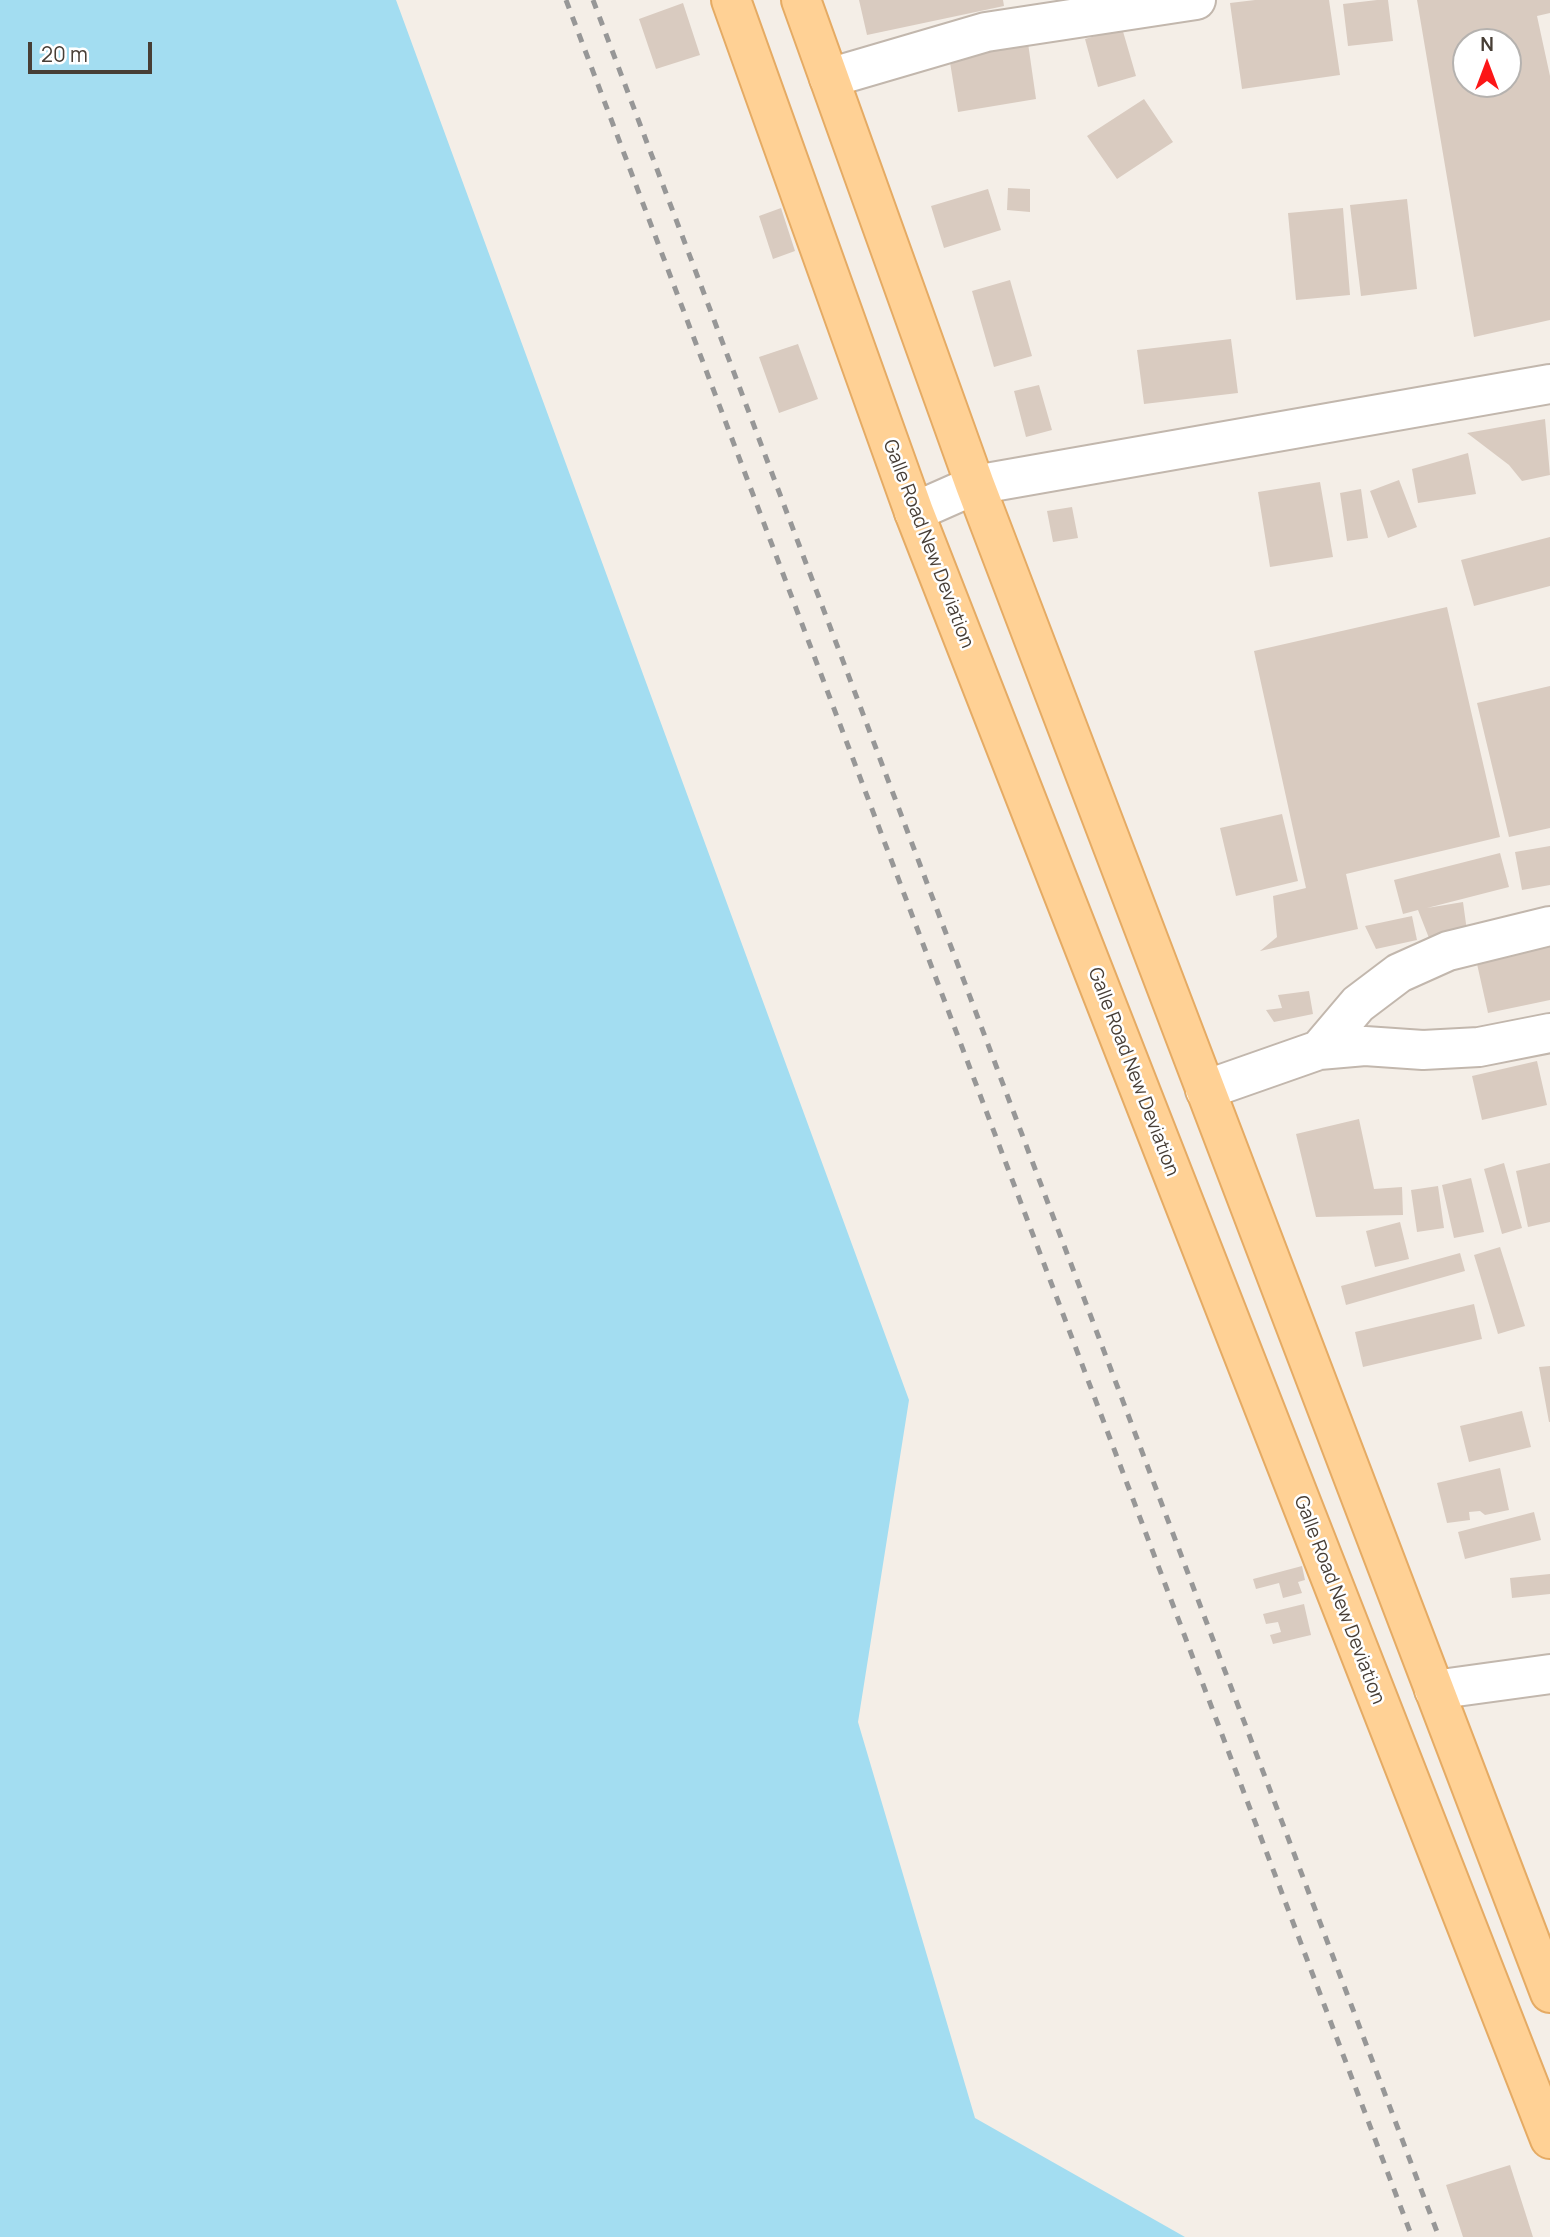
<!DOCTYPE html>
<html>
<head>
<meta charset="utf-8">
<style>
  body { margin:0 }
  #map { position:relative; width:1550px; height:2237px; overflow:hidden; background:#f4eee7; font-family:Manrope,sans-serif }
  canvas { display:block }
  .north { position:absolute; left:1452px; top:28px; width:70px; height:70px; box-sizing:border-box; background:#fff; border:2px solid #b5b2af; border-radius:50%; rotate:0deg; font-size:19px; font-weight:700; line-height:28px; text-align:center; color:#473e36 }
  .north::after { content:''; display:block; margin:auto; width:24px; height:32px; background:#fc1617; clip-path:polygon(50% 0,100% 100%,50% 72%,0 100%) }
  .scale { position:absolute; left:28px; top:42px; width:124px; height:32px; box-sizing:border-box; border:4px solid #473e36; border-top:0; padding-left:9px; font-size:21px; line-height:24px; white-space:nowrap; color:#473e36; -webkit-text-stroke:5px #fff; paint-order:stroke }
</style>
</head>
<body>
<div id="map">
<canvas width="1550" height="2237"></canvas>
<div class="north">N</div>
<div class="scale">20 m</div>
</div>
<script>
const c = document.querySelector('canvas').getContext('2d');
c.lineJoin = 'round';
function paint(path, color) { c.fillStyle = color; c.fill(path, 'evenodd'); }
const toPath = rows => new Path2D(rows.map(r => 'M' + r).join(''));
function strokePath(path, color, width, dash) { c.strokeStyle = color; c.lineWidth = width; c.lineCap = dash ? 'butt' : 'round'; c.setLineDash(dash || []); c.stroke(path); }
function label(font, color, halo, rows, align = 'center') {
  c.font = font + ' Manrope,sans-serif'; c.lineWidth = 5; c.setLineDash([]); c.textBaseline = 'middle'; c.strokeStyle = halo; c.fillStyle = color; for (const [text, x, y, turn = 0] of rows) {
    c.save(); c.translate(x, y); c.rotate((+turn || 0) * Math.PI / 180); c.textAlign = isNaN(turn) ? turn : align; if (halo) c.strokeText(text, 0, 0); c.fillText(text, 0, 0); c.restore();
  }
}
paint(toPath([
  [0,0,396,0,909,1400,858,1722,975,2118,1185,2237,0,2237]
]), '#a3ddf1');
paint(toPath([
  [859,0,1003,0,1004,6,867,35],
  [1255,0,1329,0,1340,75,1242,89,1230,3],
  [1377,0,1388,0,1393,41,1348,46,1343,4],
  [1417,0,1550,0,1550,13,1537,16,1550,76,1550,320,1474,337],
  [1466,42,1508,42,1508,84,1466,84],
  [683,3,700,55,656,69,639,19],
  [1122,28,1136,76,1098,87,1085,39],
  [1028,43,1036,99,958,112,949,56],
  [1144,99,1173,142,1117,179,1087,136],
  [1008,188,1030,189,1030,212,1007,210],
  [988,189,1001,230,944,248,931,206],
  [1407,199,1417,289,1361,296,1350,205],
  [781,208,795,251,773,259,759,216],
  [1343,208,1350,295,1296,300,1288,213],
  [1010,280,1032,356,994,367,972,291],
  [1231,339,1238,393,1144,404,1137,350],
  [798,344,818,399,779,413,759,357],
  [1039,385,1052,430,1026,437,1014,391],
  [1545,419,1550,475,1522,481,1509,465,1467,433],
  [1468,453,1476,494,1418,503,1412,469],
  [1399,480,1417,527,1388,538,1370,491],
  [1320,482,1333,557,1270,567,1258,492],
  [1361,489,1368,538,1347,541,1340,493],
  [1072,507,1078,538,1053,542,1047,511],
  [1550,537,1550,586,1474,606,1461,560],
  [1447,607,1500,837,1346,874,1358,929,1260,951,1277,937,1273,896,1306,888,1254,651],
  [1550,686,1550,828,1509,837,1477,703],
  [1282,814,1298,881,1236,896,1220,828],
  [1550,846,1550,885,1522,890,1515,852],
  [1500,853,1509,887,1427,908,1463,902,1467,931,1429,938,1418,910,1403,914,1394,880],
  [1412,916,1417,940,1376,949,1365,926],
  [1550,938,1550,1000,1488,1013,1475,955],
  [1309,991,1313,1014,1274,1022,1266,1010,1282,1008,1278,995],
  [1537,1061,1547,1105,1482,1120,1472,1076],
  [1359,1119,1374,1189,1402,1187,1403,1215,1316,1217,1296,1134],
  [1504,1163,1522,1228,1502,1234,1484,1169],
  [1550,1163,1550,1222,1528,1227,1516,1171],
  [1471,1178,1484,1232,1454,1238,1442,1185],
  [1438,1186,1444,1228,1417,1232,1411,1190],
  [1400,1222,1409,1259,1375,1267,1366,1231],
  [1500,1247,1525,1326,1498,1334,1474,1255],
  [1460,1253,1465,1271,1346,1305,1341,1286],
  [1474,1304,1482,1339,1363,1367,1355,1332],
  [1550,1366,1550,1422,1549,1422,1539,1367],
  [1522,1411,1531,1447,1469,1462,1460,1426],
  [1500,1468,1509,1510,1485,1515,1480,1511,1469,1512,1470,1520,1447,1523,1437,1483],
  [1534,1512,1541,1540,1465,1559,1458,1532],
  [1302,1566,1305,1580,1298,1582,1302,1593,1283,1598,1279,1583,1256,1589,1253,1579],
  [1550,1574,1550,1594,1512,1598,1510,1578],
  [1304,1604,1311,1635,1273,1644,1270,1635,1281,1632,1278,1622,1266,1624,1263,1614],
  [1510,2165,1533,2237,1463,2237,1446,2185]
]), '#d9cbc0');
const minor = toPath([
  [829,78,986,32,1196,0],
  [914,512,975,485,1550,384],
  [1319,1050,1358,1004,1399,973,1448,951,1550,926],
  [1205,1090,1319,1050,1365,1046,1423,1050,1479,1047,1550,1033],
  [1434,1690,1550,1674]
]);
const primary = toPath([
  [731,0,914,512,1550,2139],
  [801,0,975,485,1550,1993]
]);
strokePath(minor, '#c2b7ad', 42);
strokePath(primary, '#e5ab64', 42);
strokePath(minor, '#fff', 38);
strokePath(primary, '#ffd195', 38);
strokePath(toPath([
  [566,0,1412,2237],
  [593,0,1439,2237]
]), '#979797', 5, [9, 9]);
label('19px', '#473e36', '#fff', [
  ["Galle Road New Deviation",928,544,69],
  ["Galle Road New Deviation",1133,1072,69],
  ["Galle Road New Deviation",1339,1600,69]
]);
</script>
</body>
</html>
